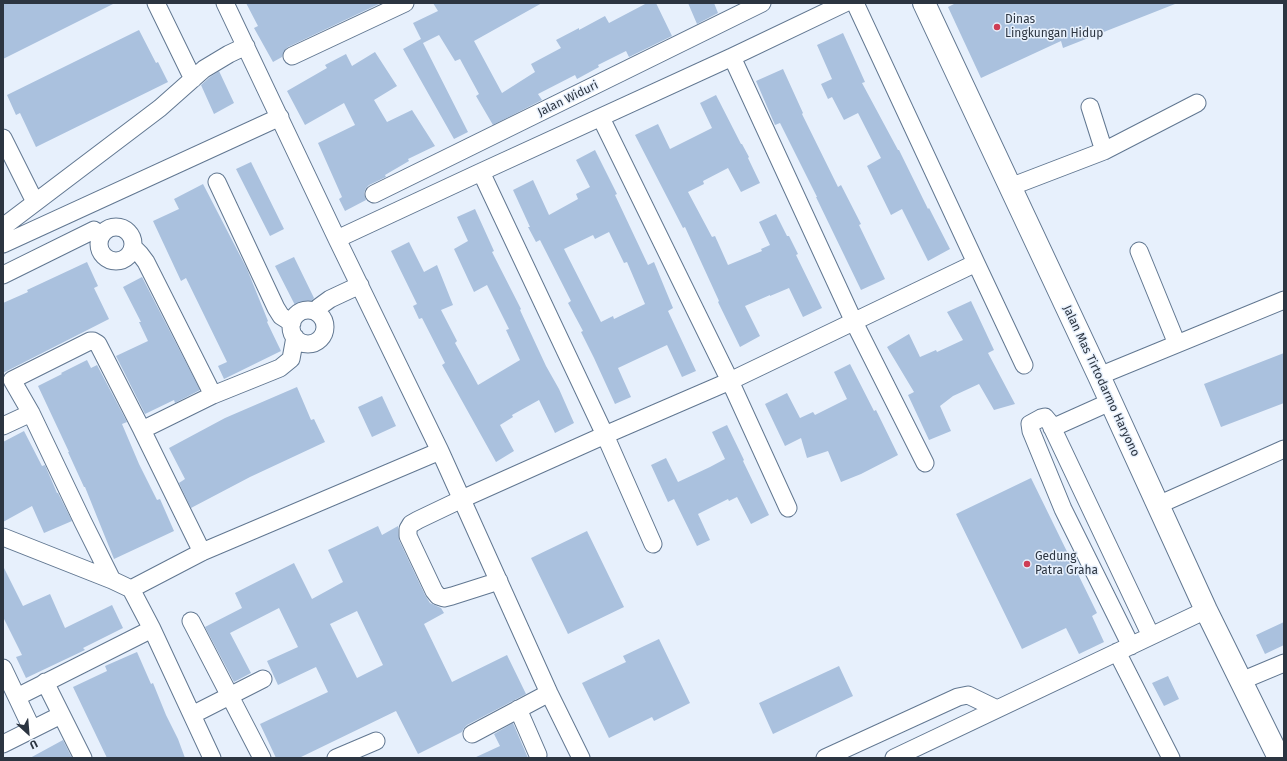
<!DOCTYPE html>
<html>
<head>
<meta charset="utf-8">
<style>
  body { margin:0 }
  #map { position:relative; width:1287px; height:761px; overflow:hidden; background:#e7f0fc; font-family:"Fira Sans",sans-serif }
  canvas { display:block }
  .frame { position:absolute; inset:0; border:4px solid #2c3541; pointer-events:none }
  .north { position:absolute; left:8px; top:713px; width:40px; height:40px; -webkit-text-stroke:3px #e7f0fc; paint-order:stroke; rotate:154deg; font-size:11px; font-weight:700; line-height:16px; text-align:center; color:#2c3541 }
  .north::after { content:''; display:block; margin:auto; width:14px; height:18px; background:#2c3541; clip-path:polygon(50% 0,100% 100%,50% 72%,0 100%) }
</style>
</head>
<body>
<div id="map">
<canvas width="1287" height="761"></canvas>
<div class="frame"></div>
<div class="north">U</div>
</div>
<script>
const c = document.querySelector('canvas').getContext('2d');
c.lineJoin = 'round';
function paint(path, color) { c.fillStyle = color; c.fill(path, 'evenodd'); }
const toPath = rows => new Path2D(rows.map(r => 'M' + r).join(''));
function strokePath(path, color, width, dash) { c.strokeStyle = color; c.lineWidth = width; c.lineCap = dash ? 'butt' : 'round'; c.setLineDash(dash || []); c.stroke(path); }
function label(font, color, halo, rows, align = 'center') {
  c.font = font + ' "Fira Sans",sans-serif'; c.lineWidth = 3; c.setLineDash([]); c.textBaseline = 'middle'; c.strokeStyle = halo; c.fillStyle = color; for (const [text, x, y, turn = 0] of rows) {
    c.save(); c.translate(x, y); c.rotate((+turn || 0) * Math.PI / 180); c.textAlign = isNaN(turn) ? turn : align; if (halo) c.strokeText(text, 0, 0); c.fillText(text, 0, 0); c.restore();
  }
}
paint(toPath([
  [3,3,115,3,3,59],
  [246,3,381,3,288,47,284,51,282,57,273,62,254,28,258,26],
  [433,3,542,3,474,41,502,93,535,72,531,64,561,48,556,40,579,28,579,30,605,16,609,23,647,3,656,3,672,36,629,57,626,51,598,65,599,67,577,79,575,75,538,94,542,100,493,125,476,96,479,94,460,59,455,61,439,35,423,43,468,132,454,139,403,49,421,39,413,23,438,11],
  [688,3,714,3,718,13,697,24],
  [956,3,1175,3,1175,4,1063,48,1061,41,981,78,948,7],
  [139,30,156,63,158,62,168,82,36,147,20,113,16,115,7,95],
  [843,33,865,82,862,83,898,150,899,150,928,209,929,208,950,249,928,261,902,209,891,215,867,166,881,158,858,113,844,120,832,97,828,99,821,84,832,79,817,45],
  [375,52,397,86,374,100,387,122,412,110,435,146,408,159,409,161,385,175,386,177,369,185,366,188,364,193,366,200,345,211,339,199,342,197,318,143,355,125,344,103,305,125,287,91,327,68,325,65,346,54,352,66],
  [783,69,803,113,802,114,838,187,841,185,861,224,859,225,885,279,861,290,816,197,817,197,780,123,775,125,756,81],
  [219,71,234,103,214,114,201,85,210,77],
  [716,95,741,144,742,144,749,157,748,158,760,183,741,192,728,168,703,181,704,184,688,192,712,237,715,236,728,265,762,251,761,249,770,245,759,222,776,214,787,236,789,236,798,254,796,255,822,308,803,317,789,288,770,296,770,295,745,306,760,336,740,347,718,302,719,301,685,227,683,228,635,135,658,124,670,149,712,128,700,103],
  [595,150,617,194,615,195,648,265,654,262,673,308,668,311,696,371,682,377,667,345,618,368,631,397,615,404,594,358,581,332,583,331,568,303,571,301,540,240,536,242,528,227,530,227,513,190,533,180,549,215,578,199,576,194,590,187,576,160],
  [609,232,624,263,627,262,645,304,614,319,613,316,601,322,564,249,593,235,595,239],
  [251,162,284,229,270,236,236,169],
  [203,184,247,269,268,321,267,322,281,351,224,379,218,366,227,362,186,278,181,281,153,221,179,209,174,199],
  [475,209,494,251,492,252,521,309,520,310,546,366,559,389,574,423,555,433,539,400,512,415,513,417,500,425,514,451,496,462,442,365,445,363,422,318,419,319,413,306,417,304,391,251,409,242,424,272,437,265,453,305,441,310,457,341,455,343,478,385,520,360,506,330,509,329,487,285,474,292,454,249,468,241,457,217],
  [294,257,314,298,307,307,298,311,275,266],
  [87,262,98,286,94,288,109,319,3,373,3,303,28,292,27,290],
  [142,277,200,390,175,403,174,400,145,414,116,356,148,341,139,322,141,322,123,287],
  [971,301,994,350,988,353,1015,404,994,410,979,384,953,396,940,406,951,431,929,440,908,395,914,392,887,347,909,334,920,357,936,350,937,352,963,340,947,312],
  [1284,353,1284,403,1221,427,1204,384],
  [87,360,91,368,97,365,127,422,122,424,139,464,157,500,160,499,174,531,114,559,85,487,84,487,68,452,69,452,38,386,62,374,61,373],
  [850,364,874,411,876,410,898,455,861,474,841,482,828,451,807,458,801,438,785,446,765,404,787,393,800,418,813,412,815,415,847,399,834,372],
  [297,387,311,420,314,419,325,442,250,477,191,508,179,483,185,479,169,448,225,418],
  [382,396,396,426,372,437,358,407],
  [727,425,744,460,743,461,769,515,751,524,737,497,729,501,728,499,698,514,710,540,697,546,674,499,668,502,651,465,666,458,678,482,710,467,725,459,712,432],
  [24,431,42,466,45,465,57,493,58,493,72,521,44,533,32,506,3,522,3,442],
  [1031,478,1097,613,1092,616,1104,642,1079,654,1066,628,1022,649,956,514],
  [378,526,382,535,398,526,399,540,425,595,430,603,441,608,444,613,424,624,452,682,507,655,526,694,467,725,464,728,462,732,418,754,396,711,299,758,276,758,260,724,328,692,316,667,278,685,267,661,298,647,279,608,230,633,251,673,234,682,205,627,242,608,235,593,294,563,312,599,343,582,328,550],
  [357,611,383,665,357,678,330,624],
  [587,531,624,607,568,634,531,558],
  [3,566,23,606,50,594,65,628,112,605,123,628,83,648,85,650,26,678,16,657,22,655,3,617],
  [1284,622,1284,645,1265,654,1256,635],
  [659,639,690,703,654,721,652,717,609,738,582,683,626,662,623,656],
  [137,652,151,684,153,683,166,715,178,739,185,758,107,758,73,687,107,671,105,666],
  [839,666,853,696,773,734,759,703],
  [1168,676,1179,699,1164,706,1152,683],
  [513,723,528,758,474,758,500,746,494,734],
  [63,740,72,758,30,758]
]), '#aac1de');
const minor = toPath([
  [156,3,193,79],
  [225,3,337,239,440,451,549,693,581,758],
  [292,56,405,3],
  [732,57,854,322,925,463],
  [1090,107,1104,151],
  [601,118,730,381,788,508],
  [3,138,35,202],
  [481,172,605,435,653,544],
  [217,182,276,308,281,316,292,323],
  [1010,187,1104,151,1197,103],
  [374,194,762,3],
  [3,227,160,108,204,69,229,54,246,46],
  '99 244a17 17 0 1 1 34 0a17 17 0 1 1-34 0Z',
  [337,239,481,172,732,57,845,3],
  [3,244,280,117],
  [133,247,140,254,146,262,213,395],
  [1139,251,1177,344],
  [976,263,1024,365],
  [3,275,94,230],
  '291 327a17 17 0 1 1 34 0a17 17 0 1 1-34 0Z',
  [316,312,319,307,330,299,360,285],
  [1099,376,1284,300],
  [31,413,83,522,112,580],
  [3,426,31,413,12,380,90,341,93,341,98,344,142,430,213,395,280,368,291,359,295,337],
  [1052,428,1110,402],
  [142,430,202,552],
  [1158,505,1284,449],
  [3,537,112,580,131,589,202,552,440,451],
  [499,581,452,596,444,598,438,596,434,591,408,536,408,529,411,524,418,520,462,499,605,435,730,381,976,263,855,3],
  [131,589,152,629,212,758],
  [191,621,262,758],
  [1131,646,1063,509,1031,431,1030,424,1041,418,1045,417,1050,423,1151,636],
  [1117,652,1171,758],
  [3,668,32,729],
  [1241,681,1284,663],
  [45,682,83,758],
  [17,697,152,629],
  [518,709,538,755],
  [192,715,263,679],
  [472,734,549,693],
  [3,744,61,715],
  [336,758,376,741],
  [825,758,958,697,968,695,997,709],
  [894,758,1206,610]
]);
const highway = toPath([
  [924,3,1099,376,1206,610,1279,758]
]);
strokePath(minor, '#617791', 19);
strokePath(highway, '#617791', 24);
strokePath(minor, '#fff', 17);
strokePath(highway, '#fff', 22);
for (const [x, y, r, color] of [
  [997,27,4,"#ce3d55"],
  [1027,564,4,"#ce3d55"]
]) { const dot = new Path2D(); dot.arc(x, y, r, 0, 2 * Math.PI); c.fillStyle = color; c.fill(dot); strokePath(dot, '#e7f0fc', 1.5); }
label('12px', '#2c3541', '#e7f0fc', [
  ["Dinas",1005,20],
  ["Lingkungan Hidup",1005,34],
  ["Gedung",1035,557],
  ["Patra Graha",1035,571]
], 'left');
label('12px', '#2c3541', '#e7f0fc', [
  ["Jalan Widuri",568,99,-26],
  ["Jalan Mas Tirtodarmo Haryono",1101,381,65]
]);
</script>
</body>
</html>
